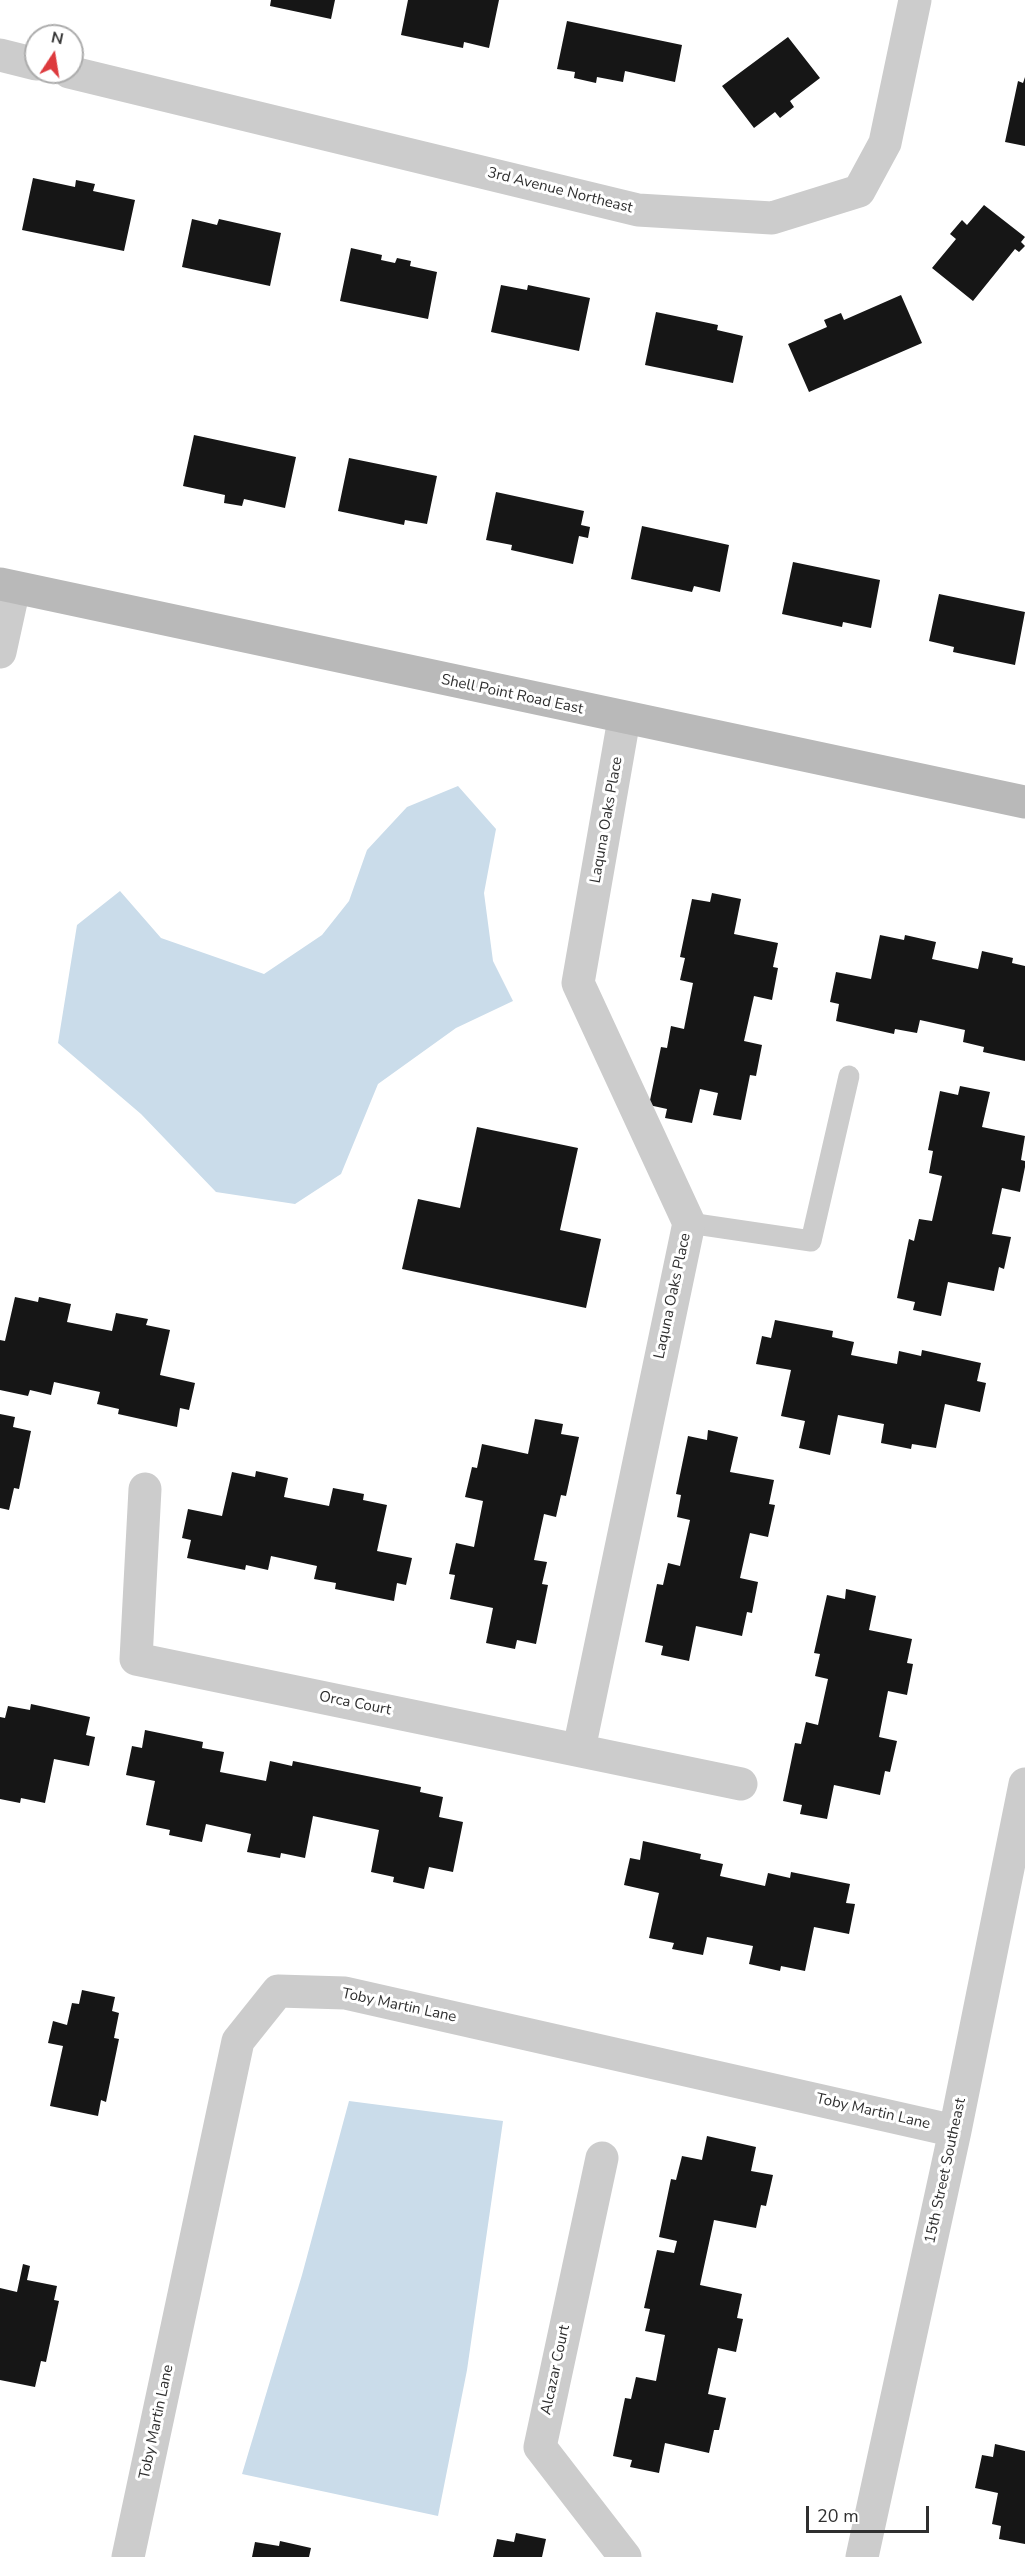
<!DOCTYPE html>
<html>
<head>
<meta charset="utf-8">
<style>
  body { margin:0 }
  #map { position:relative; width:1025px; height:2557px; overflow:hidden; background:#fff; font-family:"Nunito Sans",sans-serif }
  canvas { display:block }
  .north { position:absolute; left:24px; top:24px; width:60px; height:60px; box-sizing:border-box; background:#fff; border:2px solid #acacac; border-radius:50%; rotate:12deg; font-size:16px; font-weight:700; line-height:24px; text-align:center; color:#2f2f2f }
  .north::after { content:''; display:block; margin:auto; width:21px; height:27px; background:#dd3a3d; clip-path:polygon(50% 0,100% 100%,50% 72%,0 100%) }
  .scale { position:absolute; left:806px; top:2506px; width:123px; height:27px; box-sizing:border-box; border:3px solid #2f2f2f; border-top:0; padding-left:8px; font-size:18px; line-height:21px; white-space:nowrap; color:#2f2f2f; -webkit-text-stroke:4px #fff; paint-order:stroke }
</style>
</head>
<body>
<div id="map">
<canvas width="1025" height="2557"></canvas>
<div class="north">N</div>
<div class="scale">20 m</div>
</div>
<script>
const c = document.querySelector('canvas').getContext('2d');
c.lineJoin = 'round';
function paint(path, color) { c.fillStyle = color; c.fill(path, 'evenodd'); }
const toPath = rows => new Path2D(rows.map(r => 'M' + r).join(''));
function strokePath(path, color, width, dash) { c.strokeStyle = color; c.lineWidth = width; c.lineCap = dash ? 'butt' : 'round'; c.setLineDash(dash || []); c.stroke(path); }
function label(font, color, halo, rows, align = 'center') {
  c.font = font + ' "Nunito Sans",sans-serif'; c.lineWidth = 6; c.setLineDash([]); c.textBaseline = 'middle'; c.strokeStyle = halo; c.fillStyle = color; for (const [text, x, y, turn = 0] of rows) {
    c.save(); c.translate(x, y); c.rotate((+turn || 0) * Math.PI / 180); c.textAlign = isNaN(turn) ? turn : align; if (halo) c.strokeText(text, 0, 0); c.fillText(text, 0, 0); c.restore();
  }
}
paint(toPath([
  [458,786,496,829,484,893,493,961,513,1001,456,1028,378,1084,341,1174,295,1204,216,1192,141,1114,58,1043,77,925,120,891,161,938,264,974,322,935,349,901,367,850,407,807],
  [349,2101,503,2121,467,2370,438,2516,242,2474,302,2275]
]), '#cadcea');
paint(toPath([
  [271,0,335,0,331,19,270,6],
  [408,0,499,0,489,48,464,42,463,48,401,35],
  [567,21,682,45,675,82,625,71,623,82,597,77,596,83,574,78,575,72,557,69],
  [788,37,820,78,790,101,794,107,780,118,775,112,754,128,722,86],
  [1025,77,1025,146,1005,142,1018,81,1023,83],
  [33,178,75,187,76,180,95,184,93,191,135,200,124,251,22,230],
  [984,205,1025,237,1021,242,1025,246,1019,252,1015,249,973,301,932,268,956,239,950,234,962,220,967,225],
  [192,219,217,225,219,219,281,233,270,286,182,267],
  [351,248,382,255,381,260,395,263,397,258,411,261,410,266,437,272,428,319,340,301],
  [501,285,527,290,528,285,590,298,579,351,491,332],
  [901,295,922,343,809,392,788,344,827,327,824,320,841,313,844,320],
  [656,312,718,325,717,330,743,336,733,383,645,365],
  [194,435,296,457,285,508,244,499,242,506,224,503,225,495,183,486],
  [349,458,437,476,427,524,405,520,404,525,338,511],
  [496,492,584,511,581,525,590,527,588,538,579,536,573,564,511,550,512,545,486,540],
  [642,526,729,545,720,592,694,586,692,592,631,579],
  [793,562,880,580,871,628,843,622,842,627,782,614],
  [939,594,1025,612,1015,665,953,652,954,647,929,641],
  [712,893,741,899,734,934,778,943,773,967,778,968,772,1000,754,996,744,1041,762,1045,756,1076,750,1075,741,1120,713,1115,718,1093,700,1089,692,1123,665,1118,667,1109,649,1105,661,1047,667,1048,671,1026,684,1029,693,983,680,980,685,958,680,957,692,899,710,902],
  [880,935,904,940,905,935,936,942,932,959,978,969,982,951,1013,958,1012,963,1025,966,1025,1061,983,1052,984,1047,963,1042,965,1030,920,1020,917,1033,895,1029,894,1034,836,1021,839,1004,830,1002,836,972,871,979],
  [960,1086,990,1092,982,1127,1025,1136,1021,1160,1025,1161,1025,1167,1020,1192,1002,1188,992,1234,1011,1237,1004,1269,999,1267,994,1291,948,1282,941,1316,913,1310,915,1302,897,1298,909,1239,914,1241,919,1219,932,1221,942,1176,929,1173,933,1151,928,1150,940,1091,958,1095],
  [477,1127,578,1148,560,1230,601,1239,586,1308,402,1269,418,1199,460,1208],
  [15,1297,38,1302,39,1297,71,1304,67,1322,112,1331,116,1313,148,1319,146,1325,170,1330,160,1375,195,1383,189,1410,180,1408,177,1427,118,1414,119,1409,97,1404,100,1392,54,1382,51,1395,30,1390,28,1396,0,1390,0,1340,5,1341],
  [775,1320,833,1331,832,1337,854,1342,851,1355,897,1364,899,1351,921,1356,922,1350,981,1363,977,1381,986,1383,980,1412,945,1404,936,1448,912,1444,911,1449,881,1443,884,1424,838,1415,830,1455,799,1448,805,1421,781,1416,791,1370,756,1364,762,1336,771,1338],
  [0,1414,15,1417,13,1427,31,1431,19,1489,14,1488,9,1510,0,1508],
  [535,1419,563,1424,561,1434,579,1437,566,1496,561,1495,556,1517,544,1514,534,1560,547,1562,542,1584,548,1585,536,1644,517,1640,515,1649,486,1643,493,1608,450,1599,455,1575,449,1574,456,1543,474,1547,483,1501,465,1497,472,1467,477,1468,482,1444,528,1454],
  [708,1430,738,1437,730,1472,774,1480,769,1504,775,1505,768,1537,750,1533,740,1578,758,1582,752,1613,747,1612,742,1636,696,1626,689,1661,661,1655,663,1646,645,1642,657,1584,663,1585,668,1563,680,1566,690,1520,677,1517,681,1495,676,1494,688,1436,707,1440],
  [256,1471,288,1478,284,1497,329,1506,333,1488,364,1494,363,1500,387,1505,377,1551,412,1558,406,1585,397,1583,394,1601,335,1589,336,1583,314,1579,317,1566,271,1556,268,1570,246,1565,245,1570,187,1558,191,1540,182,1538,188,1509,222,1516,232,1472,255,1477],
  [846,1589,876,1596,869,1630,912,1639,907,1663,913,1664,907,1695,888,1691,879,1737,897,1741,890,1772,885,1771,880,1795,834,1785,827,1819,800,1814,802,1805,783,1801,795,1743,801,1744,806,1722,818,1725,828,1679,815,1676,820,1654,814,1653,827,1595,845,1599],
  [31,1704,90,1717,86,1735,95,1737,89,1766,54,1759,45,1803,21,1798,20,1803,0,1799,0,1717,5,1718,8,1706,30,1710],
  [145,1730,203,1742,202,1748,224,1752,220,1772,266,1781,270,1761,292,1766,293,1761,421,1787,420,1792,443,1797,439,1817,463,1822,453,1872,429,1867,424,1889,393,1882,394,1877,371,1872,379,1830,313,1816,305,1858,281,1853,280,1858,247,1852,251,1834,206,1824,202,1842,169,1835,170,1830,146,1825,155,1781,126,1775,132,1746,142,1748],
  [643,1841,701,1854,700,1859,723,1864,720,1876,765,1886,768,1873,790,1878,791,1872,850,1884,846,1903,855,1904,849,1934,814,1927,805,1971,781,1966,780,1971,749,1964,753,1946,707,1937,703,1955,672,1949,674,1943,649,1938,659,1893,624,1885,630,1858,640,1860],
  [82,1990,115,1997,112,2011,119,2013,114,2038,119,2039,106,2102,101,2100,98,2116,50,2106,63,2046,48,2043,53,2021,67,2025,72,2003,79,2004],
  [707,2136,756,2147,751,2171,773,2175,766,2206,761,2205,756,2228,714,2220,700,2285,742,2294,737,2318,743,2319,736,2352,718,2348,708,2394,726,2398,719,2430,714,2430,709,2453,665,2443,659,2473,630,2467,632,2460,613,2456,625,2398,631,2399,636,2377,656,2381,665,2335,645,2331,650,2309,644,2308,657,2250,674,2253,677,2241,659,2237,671,2179,676,2180,682,2156,702,2160],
  [23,2264,30,2266,27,2280,57,2286,54,2300,59,2301,46,2362,41,2361,35,2387,0,2380,0,2288,17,2292],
  [995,2444,1025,2451,1025,2544,999,2539,1001,2526,992,2524,998,2493,975,2488,982,2455,993,2457],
  [516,2533,546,2539,542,2557,493,2557,497,2539,514,2542],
  [280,2541,311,2548,309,2557,252,2557,255,2542,279,2546]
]), '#161616');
strokePath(toPath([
  [689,1223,811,1241,849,1076]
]), '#ccc', 21);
strokePath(toPath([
  [0,55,36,64],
  [69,72,638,210,772,218,859,191,885,143,915,0],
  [0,652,14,588],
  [145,1489,136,1659,741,1784],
  [579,1749,689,1223,578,983,624,719],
  [602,2158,540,2447,625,2557],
  [128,2557,238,2041,278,1991,345,1993,955,2131],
  [862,2557,955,2131,1025,1784]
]), '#ccc', 33);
strokePath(toPath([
  [0,584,1025,802]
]), '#b9b9b9', 33);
label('15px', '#2f2f2f', '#fff', [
  ["3rd Avenue Northeast",560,191,14],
  ["Shell Point Road East",512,695,12],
  ["Laquna Oaks Place",607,820,-80],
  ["Laquna Oaks Place",673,1296,-78],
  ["Orca Court",355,1704,11],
  ["Toby Martin Lane",399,2006,12],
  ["Toby Martin Lane",873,2112,13],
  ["15th Street Southeast",946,2171,-78],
  ["Alcazar Court",556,2370,-78],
  ["Toby Martin Lane",157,2422,-78]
]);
</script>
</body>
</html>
